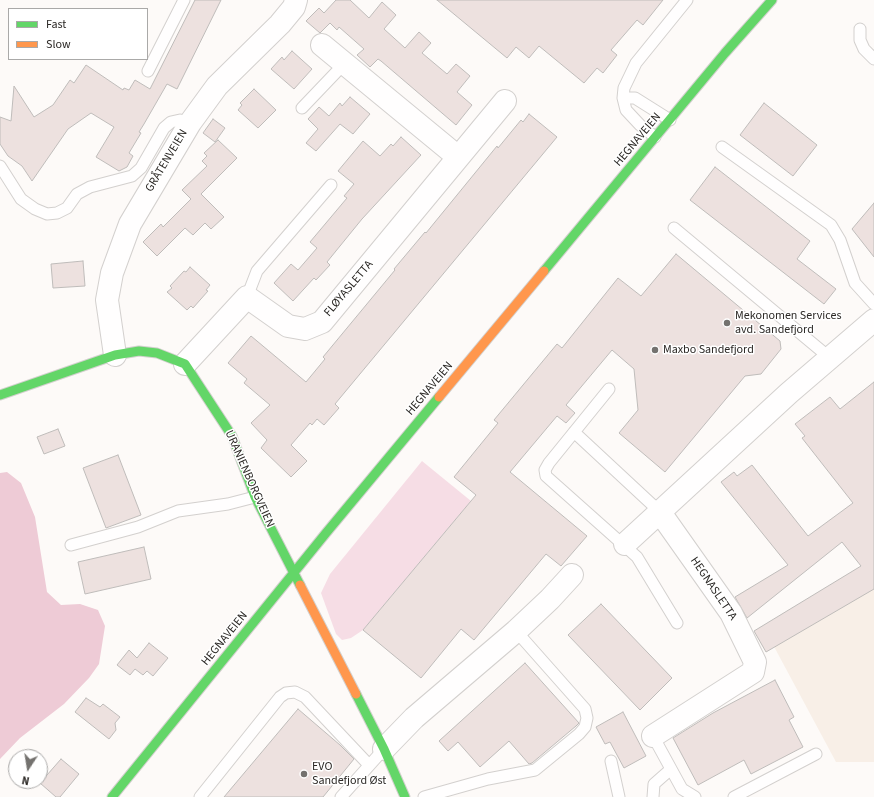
<!DOCTYPE html>
<html>
<head>
<meta charset="utf-8">
<style>
  body { margin:0 }
  #map { position:relative; width:874px; height:797px; overflow:hidden; background:#fdfaf8; font-family:"Source Sans 3",sans-serif }
  canvas { display:block }
  .legend { position:absolute; left:8px; top:8px; width:140px; height:52px; box-sizing:border-box; background:#fff; border:1px solid #aaa9a8; margin:0; padding:5px 7px; list-style:none; font-size:12px; color:#2b2825 }
  .legend li { display:flex; align-items:center; gap:8px; height:20px }
  .legend b { width:20px; border:1px solid #aaa9a8 }
  .north { position:absolute; left:8px; top:749px; width:40px; height:40px; box-sizing:border-box; background:#fff; border:1px solid #aaa9a8; border-radius:50%; rotate:192deg; font-size:11px; font-weight:700; line-height:16px; text-align:center; color:#2b2825 }
  .north::after { content:''; display:block; margin:auto; width:14px; height:18px; background:#74726f; clip-path:polygon(50% 0,100% 100%,50% 72%,0 100%) }
</style>
</head>
<body>
<div id="map">
<canvas width="874" height="797"></canvas>
<ul class="legend">
<li><b style="height:5px;background:#63d668"></b>Fast</li>
<li><b style="height:5px;background:#ff974d"></b>Slow</li>
</ul>
<div class="north">N</div>
</div>
<script>
const c = document.querySelector('canvas').getContext('2d');
c.lineJoin = 'round';
function paint(path, color) { c.fillStyle = color; c.fill(path, 'evenodd'); }
const toPath = rows => new Path2D(rows.map(r => 'M' + r).join(''));
function strokePath(path, color, width, dash) { c.strokeStyle = color; c.lineWidth = width; c.lineCap = dash ? 'butt' : 'round'; c.setLineDash(dash || []); c.stroke(path); }
function label(font, color, halo, rows, align = 'center') {
  c.font = font + ' "Source Sans 3",sans-serif'; c.lineWidth = 3; c.setLineDash([]); c.textBaseline = 'middle'; c.strokeStyle = halo; c.fillStyle = color; for (const [text, x, y, turn = 0] of rows) {
    c.save(); c.translate(x, y); c.rotate((+turn || 0) * Math.PI / 180); c.textAlign = isNaN(turn) ? turn : align; if (halo) c.strokeText(text, 0, 0); c.fillText(text, 0, 0); c.restore();
  }
}
paint(toPath([
  [874,580,874,762,836,762,771,641]
]), '#f8efe7');
paint(toPath([
  [422,461,471,501,363,630,351,638,342,640,336,634,321,593,330,574]
]), '#f6dde5');
paint(toPath([
  [7,472,21,483,35,517,47,592,61,605,80,604,98,610,105,626,99,664,89,678,64,704,20,738,0,759,0,473]
]), '#eecbd6');
const building = toPath([
  [195,0,221,0,177,89,167,84,144,124,139,132,141,133,129,153,133,156,127,167,119,171,96,157,114,127,91,113,68,129,32,181,22,166,8,156,0,144,0,117,11,121,14,86,34,117,53,105,70,80,74,83,86,65,123,90,124,88,129,90,135,80,150,89,195,0],
  [336,0,350,0,369,18,382,2,396,15,384,29,405,48,419,32,431,43,422,53,447,74,456,64,470,76,457,92,472,105,456,125,381,61,378,59,370,67,357,55,364,49,339,27,337,30,330,23,320,33,306,21,319,8,324,13,336,0],
  [437,0,663,0,643,25,637,20,611,50,617,55,603,73,597,68,584,83,539,46,529,58,516,47,507,58,437,0],
  [292,51,312,69,294,89,271,69,282,57,284,60,292,51],
  [254,89,276,110,258,128,238,110,242,105,240,103,254,89],
  [350,97,370,114,353,134,340,124,316,151,306,143,318,129,308,119,319,107,329,116,340,103,342,106,350,97],
  [764,103,817,145,793,176,740,135,764,103],
  [529,114,557,137,335,404,339,408,324,425,317,419,312,425,310,423,291,445,307,461,291,477,261,448,267,440,251,423,270,405,244,383,247,379,228,363,251,336,306,382,325,359,323,357,395,270,394,269,425,232,426,233,497,146,498,148,521,120,523,122,529,114],
  [213,119,225,128,215,142,203,133,213,119],
  [401,137,421,155,362,219,327,262,330,265,316,280,314,278,293,301,274,283,291,264,298,270,317,248,310,242,347,198,344,196,354,184,338,171,363,141,380,156,391,144,393,146,401,137],
  [218,140,237,158,201,194,224,217,211,229,205,223,193,235,185,228,157,256,143,242,161,224,163,227,191,199,182,190,207,166,202,161,207,156,204,153,218,140],
  [715,167,810,241,797,259,836,289,824,304,690,200,715,167],
  [874,203,874,257,852,229,874,203],
  [676,254,780,341,781,349,761,374,745,376,665,472,619,433,638,410,634,369,612,350,566,405,575,413,566,423,557,416,510,472,587,536,561,566,546,554,474,640,461,629,421,678,363,630,476,495,454,477,498,423,494,420,557,344,562,348,618,278,641,296,676,254],
  [83,261,85,286,53,288,51,264,83,261],
  [190,267,210,285,206,290,208,291,193,308,191,306,187,310,167,292,172,288,170,286,184,271,186,272,190,267],
  [874,382,874,589,766,652,754,631,861,566,842,542,747,618,735,597,788,565,721,482,734,472,737,476,752,465,808,536,853,503,802,438,805,436,795,424,830,397,840,409,874,382],
  [58,429,65,446,44,454,37,437,58,429],
  [118,455,141,515,106,528,83,468,118,455],
  [144,547,151,579,85,594,78,562,144,547],
  [601,604,672,678,640,710,568,635,601,604],
  [149,643,168,658,153,676,147,671,143,675,135,669,130,675,117,665,129,650,137,658,149,643],
  [525,663,579,723,576,726,532,763,529,764,509,741,480,767,458,742,448,751,439,741,525,663],
  [775,680,794,717,789,720,803,747,751,774,744,760,698,785,673,738,713,713,775,680],
  [86,698,100,707,103,704,120,717,115,723,116,730,109,739,75,712,86,698],
  [298,709,340,745,354,759,323,797,224,797,298,709],
  [623,712,646,756,624,768,610,742,605,744,596,727,623,712],
  [61,759,79,774,60,797,56,797,40,783,61,759]
]);
paint(building, '#ede1df');
strokePath(building, '#bfbcba', 1);
const lane = toPath([
  [860,29,860,40,864,49,874,59],
  [148,71,184,0],
  [623,98,635,98,670,120],
  [302,108,344,64],
  [655,137,640,125,626,110,623,98,624,88,636,63,687,0],
  [722,147,831,225,840,240,855,283,874,304],
  [0,166,21,199,35,209,47,214,57,213,67,208,77,194,90,187,132,176,141,168,164,128,171,122,180,120,190,123],
  [674,228,830,358],
  [247,297,257,271,331,185],
  [609,389,549,463,545,470,546,476,637,557,677,623],
  [574,432,659,511],
  [71,545,138,527,178,511,228,504,255,497],
  [653,736,682,789,695,797],
  [611,761,619,797],
  [200,797,280,697,286,693,295,692,305,697,369,765],
  [341,797,384,749],
  [424,797,488,779,535,770,579,734,585,727,587,718,585,709,516,631],
  [653,797,654,784,671,769],
  [734,797,816,754]
]);
const street = toPath([
  [322,45,458,157],
  [115,355,107,300,112,273,130,224,190,123,217,86,280,24,294,7,296,0],
  [185,364,247,297,288,326,305,329,322,322,505,101],
  [625,544,789,393,874,320],
  [653,736,753,672,755,662,731,613,659,511],
  [384,749,414,718,516,631,550,599,572,575]
]);
const fast = toPath([
  [544,271,725,53,772,0],
  [0,395,115,355,139,351,157,353,185,364,232,436,255,497,300,585],
  [356,694,384,749,405,797],
  [112,797,326,533,439,397]
]);
const slow = toPath([
  [439,397,544,271],
  [300,585,356,694]
]);
strokePath(lane, '#d3d0ce', 13);
strokePath(street, '#d3d0ce', 24);
strokePath(fast, '#d3d0ce', 11);
strokePath(slow, '#d3d0ce', 11);
strokePath(lane, '#fffefe', 11);
strokePath(street, '#fffefe', 22);
strokePath(fast, '#63d668', 9);
strokePath(slow, '#ff974d', 9);
for (const [x, y, r, color] of [
  [727,323,4,"#74726f"],
  [655,350,4,"#74726f"],
  [304,774,4,"#74726f"]
]) { const dot = new Path2D(); dot.arc(x, y, r, 0, 2 * Math.PI); c.fillStyle = color; c.fill(dot); strokePath(dot, '#fff', 1.5); }
label('12px', '#2b2825', '#fff', [
  ["HEGNAVEIEN",638,140,-50],
  ["GRÅTENVEIEN",167,161,-59],
  ["FLØYASLETTA",349,289,-50],
  ["HEGNAVEIEN",430,389,-50],
  ["URANIENBORGVEIEN",249,479,66],
  ["HEGNASLETTA",713,589,56],
  ["HEGNAVEIEN",225,639,-51]
]);
label('12px', '#2b2825', '#fff', [
  ["Mekonomen Services",735,316],
  ["avd. Sandefjord",735,330],
  ["Maxbo Sandefjord",663,350],
  ["EVO",312,767],
  ["Sandefjord Øst",312,781]
], 'left');
</script>
</body>
</html>
